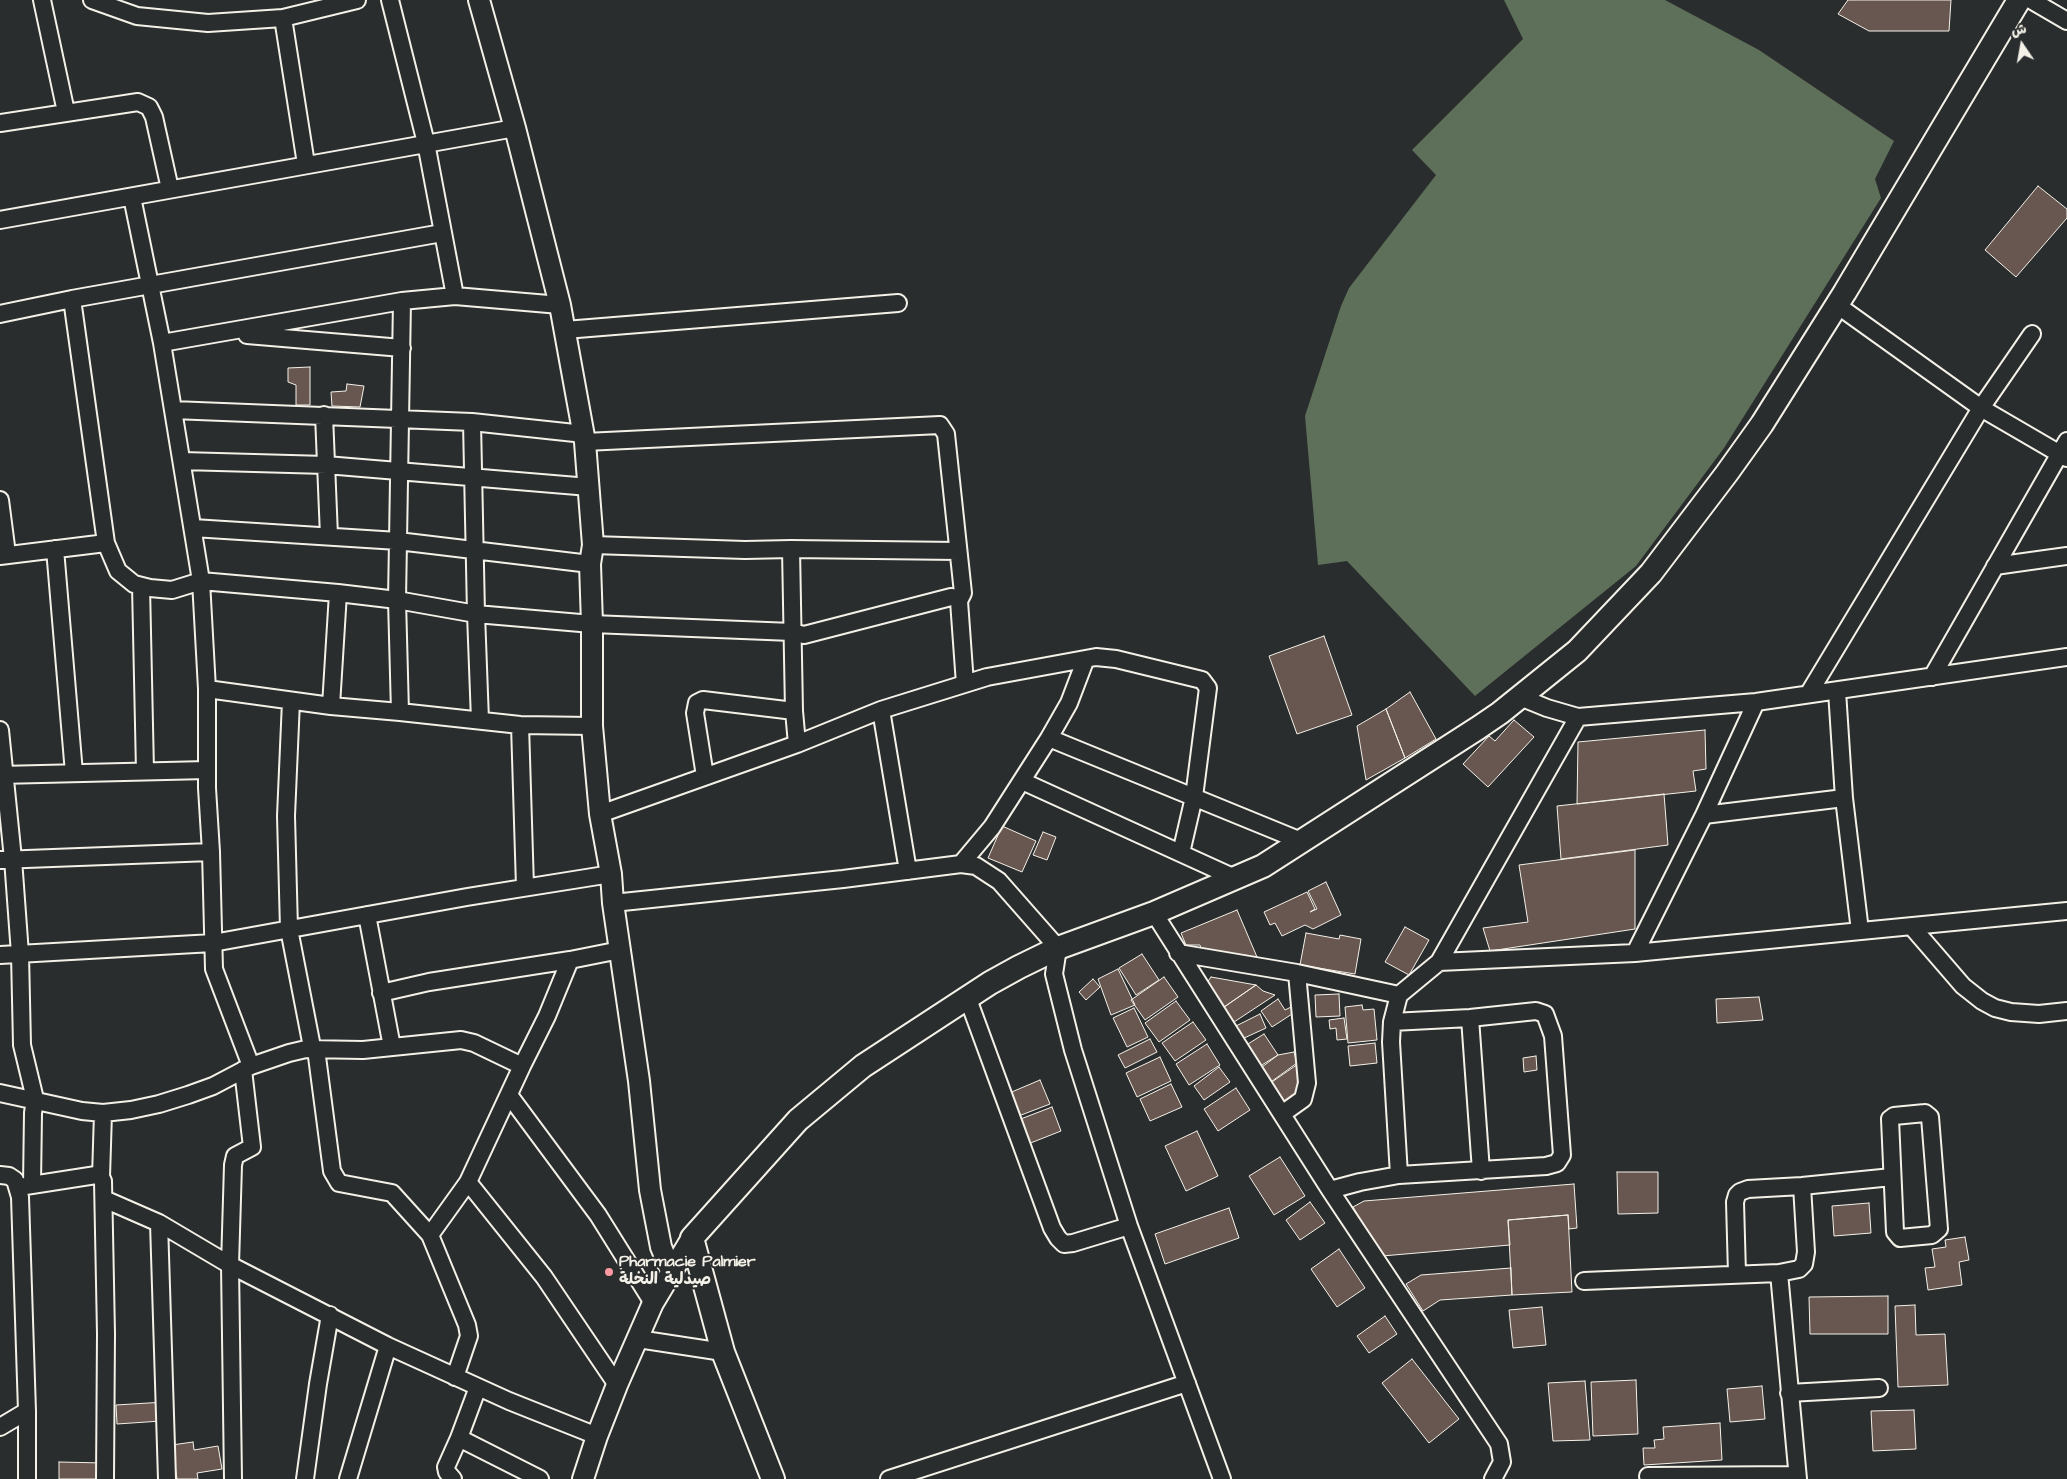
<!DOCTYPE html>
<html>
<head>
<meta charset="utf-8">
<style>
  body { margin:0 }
  #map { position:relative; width:2067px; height:1479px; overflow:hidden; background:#2a2d2e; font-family:"Architects Daughter","Playpen Sans Arabic",sans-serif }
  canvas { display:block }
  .north { position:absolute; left:1997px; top:20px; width:50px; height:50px; -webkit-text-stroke:4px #2a2d2e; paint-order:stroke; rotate:348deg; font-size:14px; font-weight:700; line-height:20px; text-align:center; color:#f4f1e8 }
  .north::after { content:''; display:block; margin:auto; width:18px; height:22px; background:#f4f1e8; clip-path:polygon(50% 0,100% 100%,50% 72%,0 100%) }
</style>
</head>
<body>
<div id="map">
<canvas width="2067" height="1479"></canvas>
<div class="north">ش</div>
</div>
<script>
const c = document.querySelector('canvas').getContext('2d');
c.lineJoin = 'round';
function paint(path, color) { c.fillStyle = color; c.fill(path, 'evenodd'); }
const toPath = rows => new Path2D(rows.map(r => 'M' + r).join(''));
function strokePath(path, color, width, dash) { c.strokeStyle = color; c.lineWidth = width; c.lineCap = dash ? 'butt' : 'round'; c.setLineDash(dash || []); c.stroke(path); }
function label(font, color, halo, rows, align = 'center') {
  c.font = font + ' "Architects Daughter","Playpen Sans Arabic",sans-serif'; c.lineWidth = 4; c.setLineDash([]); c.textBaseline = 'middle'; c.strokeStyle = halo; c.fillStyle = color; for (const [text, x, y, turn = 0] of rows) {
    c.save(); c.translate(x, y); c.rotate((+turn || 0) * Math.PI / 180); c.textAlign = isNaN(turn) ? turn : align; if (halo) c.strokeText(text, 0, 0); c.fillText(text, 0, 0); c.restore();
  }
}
paint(toPath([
  [1504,0,1665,0,1759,50,1894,141,1875,179,1881,198,1724,448,1636,566,1475,696,1347,561,1318,565,1305,416,1341,306,1349,288,1436,175,1412,150,1523,39]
]), '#5e7059');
const building = toPath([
  [1848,0,1951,0,1949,31,1869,31,1838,14,1848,0],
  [2038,186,2067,209,2067,218,2016,277,1985,250,2038,186],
  [310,367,310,405,296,405,296,385,288,382,288,368,310,367],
  [347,384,364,386,360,407,332,406,331,392,346,391,347,384],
  [1324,636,1352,715,1297,734,1269,656,1324,636],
  [1410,692,1436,739,1405,758,1386,709,1410,692],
  [1386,709,1405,758,1366,780,1357,726,1386,709],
  [1514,720,1534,737,1488,787,1463,764,1489,736,1495,741,1514,720],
  [1705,730,1706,769,1693,771,1696,791,1577,804,1578,742,1705,730],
  [1664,794,1668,845,1561,859,1557,806,1664,794],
  [1002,826,1036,841,1022,872,988,858,1002,826],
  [1043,832,1056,837,1047,860,1033,855,1043,832],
  [1635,850,1635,929,1490,951,1483,928,1528,922,1519,865,1635,850],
  [1326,882,1341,915,1313,929,1305,925,1282,936,1275,923,1270,925,1264,912,1307,892,1315,909,1310,912,1317,909,1308,891,1326,882],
  [1237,910,1257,957,1202,952,1200,945,1186,945,1181,933,1237,910],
  [1405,927,1429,940,1409,975,1385,962,1405,927],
  [1306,933,1339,939,1340,935,1361,939,1355,974,1300,965,1306,933],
  [1142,954,1159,980,1136,995,1119,968,1142,954],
  [1118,969,1135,1005,1111,1015,1098,979,1118,969],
  [1164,977,1178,997,1145,1020,1131,1000,1164,977],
  [1211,977,1256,985,1220,1010,1204,987,1211,977],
  [1093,979,1100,987,1086,1000,1079,992,1093,979],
  [1256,985,1263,991,1275,995,1231,1024,1221,1009,1256,985],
  [1339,994,1340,1016,1316,1017,1315,995,1339,994],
  [1759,997,1763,1020,1717,1023,1716,999,1759,997],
  [1278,999,1285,1010,1293,1006,1292,1014,1272,1027,1261,1011,1278,999],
  [1176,1001,1190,1020,1159,1042,1145,1023,1176,1001],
  [1362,1005,1363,1010,1374,1009,1377,1040,1348,1043,1345,1007,1362,1005],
  [1134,1008,1148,1037,1127,1047,1113,1018,1134,1008],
  [1260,1014,1266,1028,1242,1039,1236,1026,1260,1014],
  [1344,1018,1347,1039,1337,1040,1336,1028,1330,1029,1329,1020,1344,1018],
  [1193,1022,1206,1040,1175,1061,1162,1043,1193,1022],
  [1264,1034,1278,1055,1257,1068,1243,1047,1264,1034],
  [1150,1039,1157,1052,1125,1068,1118,1055,1150,1039],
  [1375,1043,1377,1063,1350,1066,1348,1046,1375,1043],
  [1207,1044,1220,1065,1189,1085,1176,1064,1207,1044],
  [1294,1052,1297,1063,1268,1084,1258,1070,1278,1055,1294,1052],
  [1536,1056,1537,1070,1524,1072,1523,1058,1536,1056],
  [1160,1057,1171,1081,1137,1097,1126,1073,1160,1057],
  [1298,1064,1301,1096,1289,1104,1283,1103,1269,1084,1298,1064],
  [1219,1067,1230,1082,1204,1100,1194,1086,1219,1067],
  [1040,1080,1050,1104,1016,1117,1007,1094,1040,1080],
  [1171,1084,1182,1107,1150,1121,1140,1099,1171,1084],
  [1236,1088,1250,1110,1218,1131,1204,1109,1236,1088],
  [1052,1107,1061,1131,1028,1144,1018,1120,1052,1107],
  [1197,1131,1218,1176,1186,1191,1165,1146,1197,1131],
  [1280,1157,1305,1196,1274,1215,1249,1176,1280,1157],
  [1617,1172,1658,1172,1658,1213,1618,1214,1617,1172],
  [1574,1184,1577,1228,1569,1229,1568,1215,1508,1220,1510,1245,1382,1256,1353,1207,1364,1201,1574,1184],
  [1310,1202,1325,1223,1300,1240,1286,1220,1310,1202],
  [1869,1203,1871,1233,1834,1236,1832,1206,1869,1203],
  [1229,1208,1239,1238,1165,1264,1155,1234,1229,1208],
  [1568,1215,1572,1292,1512,1295,1508,1220,1568,1215],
  [1965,1237,1969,1260,1959,1262,1962,1285,1928,1290,1925,1268,1935,1267,1932,1249,1946,1247,1945,1240,1965,1237],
  [1339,1249,1365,1288,1337,1307,1311,1269,1339,1249],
  [1511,1268,1512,1295,1440,1300,1423,1311,1406,1284,1421,1275,1511,1268],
  [1888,1296,1888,1334,1810,1334,1809,1297,1888,1296],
  [1915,1305,1916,1335,1945,1334,1948,1385,1898,1387,1895,1306,1915,1305],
  [1542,1307,1546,1345,1513,1348,1509,1310,1542,1307],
  [1385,1316,1397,1334,1369,1353,1357,1336,1385,1316],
  [1412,1359,1459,1419,1429,1443,1382,1383,1412,1359],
  [1636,1380,1638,1434,1593,1436,1591,1382,1636,1380],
  [1585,1381,1590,1440,1553,1441,1548,1383,1585,1381],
  [1762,1386,1765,1419,1730,1422,1727,1389,1762,1386],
  [165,1402,161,1421,117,1424,116,1405,165,1402],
  [1914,1410,1916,1449,1873,1451,1871,1411,1914,1410],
  [1720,1423,1722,1460,1644,1465,1643,1448,1655,1448,1654,1440,1664,1439,1663,1427,1720,1423],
  [193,1442,194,1450,218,1446,222,1469,197,1473,198,1479,177,1479,172,1445,193,1442],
  [59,1462,104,1463,103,1479,59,1479,59,1462]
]);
paint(building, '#685750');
strokePath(building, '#f4f1e8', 1);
const minor = toPath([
  [42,0,66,112],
  [92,0,137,16,208,23,283,18,357,0],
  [390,0,426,143,455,296],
  [2031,0,2067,21],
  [283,18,306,164],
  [0,123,138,102,149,107,154,117,170,189],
  [132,197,162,343,201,581,207,689,207,788,211,852,214,969,251,1066],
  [0,220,515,128],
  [72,299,106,543,118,571,134,584,150,588,172,590,201,581,338,593,397,600,476,614,592,624,792,632,804,635,951,597,957,598,959,601,965,684],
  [402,301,397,600,400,712,520,725,592,726],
  [1837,305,1981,408,2067,458],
  [0,314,72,299,442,233],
  [565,330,898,303],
  [247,335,402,348],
  [162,343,402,301,455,296,560,305],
  [173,410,472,422,584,434],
  [324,415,329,536],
  [472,422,476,614,480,720],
  [585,442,940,425,946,434,963,593,959,601],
  [182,461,326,465,589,487],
  [0,500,7,554],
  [193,528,398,541,590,564],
  [593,545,745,550,791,549,794,711,797,744],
  [55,549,74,773],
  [791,549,958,551],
  [0,556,106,543],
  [1995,566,2067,556],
  [141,586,145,771],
  [1932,677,2067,441],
  [207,689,331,706,400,712],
  [1837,691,1844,798,1860,931],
  [1809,693,1981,408,2032,334],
  [1520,697,1547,708,1578,717,1756,702,2067,657],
  [291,701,286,816,289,929,312,1047,316,1049,332,1171,339,1183,392,1193,430,1235,467,1325,469,1336,455,1377],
  [331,706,338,593],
  [881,710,908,871],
  [520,725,525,887],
  [0,730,13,859,20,954,22,1045,35,1099,33,1113,32,1185],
  [1049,738,1301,841],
  [0,775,207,770],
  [705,776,695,713,697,703,703,700,794,711],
  [1022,781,1235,878],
  [600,814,797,744,881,710,987,677,1096,657,1116,659,1202,680,1208,688,1194,797,1181,853],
  [1704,815,1844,798],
  [0,860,211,852],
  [961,864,992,827,1049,738,1069,703,1085,661],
  [613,903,843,879,961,864,976,866,999,881,1058,948,1054,974,1073,1050,1129,1226,1222,1479],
  [1154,913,1330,1190,1499,1444,1502,1462,1493,1479],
  [367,915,392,1047],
  [1912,927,1963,986,1982,1001,1995,1008,2011,1012,2039,1014,2067,1011],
  [1178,953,1297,973,1399,995],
  [1635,953,1704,815,1756,702],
  [0,955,213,943,467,897,611,874],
  [1439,962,1635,953,2067,911],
  [381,993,429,982,570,960,620,950],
  [968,999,1052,1228,1058,1238,1064,1244,1073,1243,1129,1226],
  [1470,1018,1481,1171],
  [0,1093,82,1111,103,1113,131,1110,159,1104,188,1095,213,1086,251,1066,289,1053,306,1049,363,1050,461,1040,474,1043,522,1066],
  [509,1095,598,1215,653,1303],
  [1925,1113,1930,1117,1939,1229,1932,1235,1900,1238,1895,1232,1890,1119,1894,1116,1925,1113],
  [1282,1114,1303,1099,1307,1083,1297,973],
  [0,1175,9,1176,15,1180,20,1197,27,1411,27,1479],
  [1399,1175,1391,1042,1392,1022,1399,995,1439,962,1578,717],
  [101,1177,103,1113],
  [468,1182,544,1277,617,1385],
  [19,1187,96,1175,101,1177,103,1181,106,1334,105,1479],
  [1330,1190,1360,1182,1399,1175,1546,1166,1557,1163,1562,1155,1553,1036,1545,1014,1536,1011,1470,1018,1392,1022],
  [104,1199,159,1223,230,1265,388,1346,509,1401,597,1436],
  [159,1223,167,1479],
  [430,1235,468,1182,522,1066,547,1016,570,960],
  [1779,1273,1798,1479],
  [1737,1274,1735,1202,1737,1195,1740,1192,1748,1189,1802,1186,1892,1177],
  [1584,1281,1779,1273,1799,1269,1804,1264,1806,1252,1802,1186],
  [638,1339,723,1352],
  [478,1387,459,1438,540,1479],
  [1789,1393,1879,1388],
  [0,1427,27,1411],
  [1648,1476,1797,1475],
  [233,1479,230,1265,233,1165,235,1156,252,1147,243,1070],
  [305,1479,318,1384,330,1315],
  [348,1479,388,1346],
  [453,1479,447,1472,446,1467,459,1438],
  [889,1479,1187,1383]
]);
const tertiary = toPath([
  [479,0,515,128,560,305,585,442,593,545,590,564,592,624,592,726,600,814,611,874,613,903,639,1081,650,1190,661,1247,671,1271],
  [583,1479,597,1436,617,1385,653,1303,692,1238]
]);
const secondary = toPath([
  [773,1479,723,1352,692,1238,798,1120,863,1066,990,983,1019,967,1058,948,1154,913,1263,866,1478,728,1500,713,1577,651,1651,573,1727,473,1762,424,1845,292,2019,0]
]);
strokePath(minor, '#f4f1e8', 20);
strokePath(tertiary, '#f4f1e8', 24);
strokePath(secondary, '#f4f1e8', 26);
strokePath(minor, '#2a2d2e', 16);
strokePath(tertiary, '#2a2d2e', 20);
strokePath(secondary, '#2a2d2e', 22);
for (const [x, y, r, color] of [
  [609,1272,5,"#ff9aa2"]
]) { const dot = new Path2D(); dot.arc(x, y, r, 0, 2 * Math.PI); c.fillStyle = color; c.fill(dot); strokePath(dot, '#2a2d2e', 2); }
label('bold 16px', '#f4f1e8', '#2a2d2e', [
  ["Pharmacie Palmier",619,1263],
  ["صيدلية النخلة",619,1281]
], 'left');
</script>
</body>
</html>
